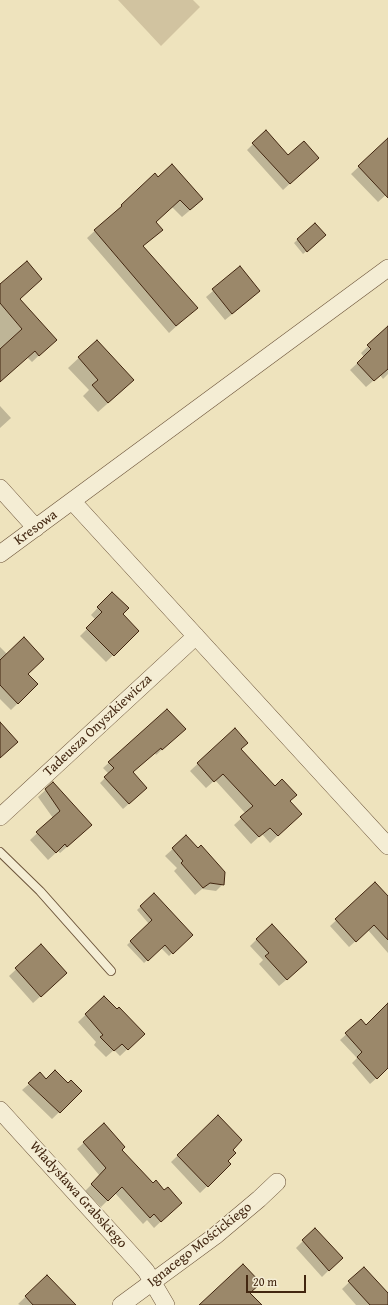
<!DOCTYPE html>
<html>
<head>
<meta charset="utf-8">
<style>
  body { margin:0 }
  #map { position:relative; width:388px; height:1305px; overflow:hidden; background:#eee3bd; font-family:"Gentium Book Plus",serif }
  canvas { display:block }
  .scale { position:absolute; left:246px; top:1275px; width:60px; height:18px; box-sizing:border-box; border:2px solid #422610; border-top:0; padding-left:5px; font-size:12px; line-height:14px; white-space:nowrap; color:#422610; -webkit-text-stroke:3px #f4edd4; paint-order:stroke }
</style>
</head>
<body>
<div id="map">
<canvas width="388" height="1305"></canvas>
<div class="scale">20 m</div>
</div>
<script>
const c = document.querySelector('canvas').getContext('2d');
c.lineJoin = 'round';
function paint(path, color) { c.fillStyle = color; c.fill(path, 'evenodd'); }
const toPath = rows => new Path2D(rows.map(r => 'M' + r).join(''));
function strokePath(path, color, width, dash) { c.strokeStyle = color; c.lineWidth = width; c.lineCap = dash ? 'butt' : 'round'; c.setLineDash(dash || []); c.stroke(path); }
function label(font, color, halo, rows, align = 'center') {
  c.font = font + ' "Gentium Book Plus",serif'; c.lineWidth = 3.5; c.setLineDash([]); c.textBaseline = 'middle'; c.strokeStyle = halo; c.fillStyle = color; for (const [text, x, y, turn = 0] of rows) {
    c.save(); c.translate(x, y); c.rotate((+turn || 0) * Math.PI / 180); c.textAlign = isNaN(turn) ? turn : align; if (halo) c.strokeText(text, 0, 0); c.fillText(text, 0, 0); c.restore();
  }
}
paint(toPath([
  [118,0,193,0,200,7,161,46]
]), '#d1c3a0');
paint(toPath([
  [253,144,288,156,311,164,283,190,247,150],
  [382,145,388,151,388,193,378,202,351,174],
  [155,175,195,206,182,217,172,207,155,222,162,230,143,246,196,308,169,333,87,238],
  [314,224,321,239,303,254,294,243],
  [240,268,252,298,225,320,206,297],
  [41,279,19,299,48,347,32,362,27,357,0,381,0,285],
  [388,327,388,374,383,379,380,375,366,387,350,370,364,357,361,353],
  [97,341,123,390,98,412,83,396,89,390,68,368],
  [0,406,11,418,0,428],
  [112,593,122,614,138,631,106,662,80,636,96,620,91,615],
  [0,647,37,684,11,710,0,699],
  [167,710,179,734,156,755,155,753,132,773,141,793,123,809,100,783,109,774,103,768],
  [235,729,240,749,293,821,270,843,262,834,251,844,234,825,246,814,215,780,206,788,190,771],
  [53,783,84,832,60,853,58,851,48,860,30,840,53,818,38,797],
  [186,837,223,884,216,891,202,889,195,895,174,871,177,868,165,856],
  [375,884,388,909,388,953,368,930,349,947,330,926],
  [154,894,191,935,169,956,161,948,144,963,127,945,149,924,137,910],
  [257,939,299,969,279,986,259,964,263,960,250,946],
  [41,946,59,980,33,1003,9,976],
  [104,997,136,1041,120,1056,114,1050,106,1057,94,1045,96,1042,78,1022],
  [388,1004,388,1068,370,1084,352,1063,357,1058,340,1040,361,1021,366,1026],
  [46,1080,68,1084,81,1091,52,1119,22,1090,29,1084],
  [218,1117,232,1150,227,1161,230,1164,200,1193,171,1162],
  [103,1125,121,1150,174,1209,154,1228,147,1220,143,1224,115,1193,101,1207,85,1191,100,1176,77,1149],
  [315,1229,341,1258,322,1277,296,1248],
  [364,1268,388,1295,388,1305,356,1305,342,1289],
  [47,1276,65,1305,20,1305,18,1304]
]), '#0003');
const building = toPath([
  [266,130,288,155,304,141,319,158,290,184,252,143,266,130],
  [388,138,388,198,358,166,388,138],
  [172,164,203,199,190,210,180,200,156,222,163,230,143,246,198,308,176,326,94,230,122,206,121,205,155,173,158,177,172,164],
  [315,223,326,235,307,252,297,239,315,223],
  [27,261,42,279,20,299,57,340,39,356,35,351,0,382,0,349,22,329,0,303,0,284,27,261],
  [240,266,260,291,232,314,212,289,240,266],
  [388,326,388,369,374,381,357,363,371,349,367,345,388,326],
  [97,340,134,380,108,403,92,385,98,380,78,357,97,340],
  [112,592,129,608,123,614,139,631,114,656,86,628,102,612,97,607,112,592],
  [24,637,44,659,28,674,38,684,18,704,0,685,0,660,24,637],
  [167,709,186,729,162,750,161,748,133,772,147,788,129,804,104,777,114,768,108,762,167,709],
  [0,722,18,742,0,758,0,722],
  [235,728,248,743,241,749,275,786,282,779,297,795,290,801,302,814,278,836,270,828,259,837,240,817,253,806,223,774,214,782,197,763,235,728],
  [53,782,92,825,67,847,65,844,56,853,36,832,60,811,45,789,53,782],
  [186,835,198,848,201,845,225,872,224,885,210,883,203,888,181,863,183,861,172,848,186,835],
  [375,882,388,896,388,940,374,925,356,942,335,919,375,882],
  [154,893,193,935,173,954,165,945,148,961,130,941,152,920,140,906,154,893],
  [272,924,307,962,287,980,265,956,269,953,256,939,272,924],
  [41,944,67,973,41,997,15,968,41,944],
  [104,996,117,1009,119,1007,145,1034,128,1050,122,1044,114,1051,100,1037,103,1035,85,1014,104,996],
  [388,1003,388,1068,377,1079,357,1057,362,1052,345,1033,361,1019,366,1025,388,1003],
  [55,1070,68,1083,71,1080,82,1091,60,1113,28,1083,40,1072,46,1079,55,1070],
  [218,1115,242,1140,233,1150,236,1153,228,1161,231,1164,208,1187,177,1155,218,1115],
  [104,1123,125,1147,122,1150,153,1183,156,1180,164,1190,168,1187,182,1203,161,1222,154,1214,150,1218,122,1187,108,1201,91,1184,106,1168,83,1142,104,1123],
  [315,1228,343,1258,329,1271,302,1240,315,1228],
  [243,1264,261,1283,250,1293,262,1305,199,1305,243,1264],
  [364,1267,388,1293,388,1305,370,1305,348,1281,364,1267],
  [47,1275,76,1305,33,1305,25,1296,47,1275]
]);
paint(building, '#9b886a');
strokePath(building, '#422610', 1);
const service = toPath([
  [0,852,40,891,111,971]
]);
const minor = toPath([
  [0,488,36,528],
  [73,502,388,846],
  [0,554,388,268],
  [0,817,196,636],
  [0,1110,139,1263,146,1271,166,1305],
  [121,1305,215,1236,259,1199,277,1182]
]);
strokePath(service, '#6d553b', 10);
strokePath(minor, '#6d553b', 18);
strokePath(service, '#f4edd4', 8);
strokePath(minor, '#f4edd4', 17);
label('14px', '#422610', '#f4edd4', [
  ["Kresowa",36,528,-36],
  ["Tadeusza Onyszkiewicza",98,726,-43],
  ["Władysława Grabskiego",78,1195,48],
  ["Ignacego Mościckiego",200,1245,-38]
]);
</script>
</body>
</html>
